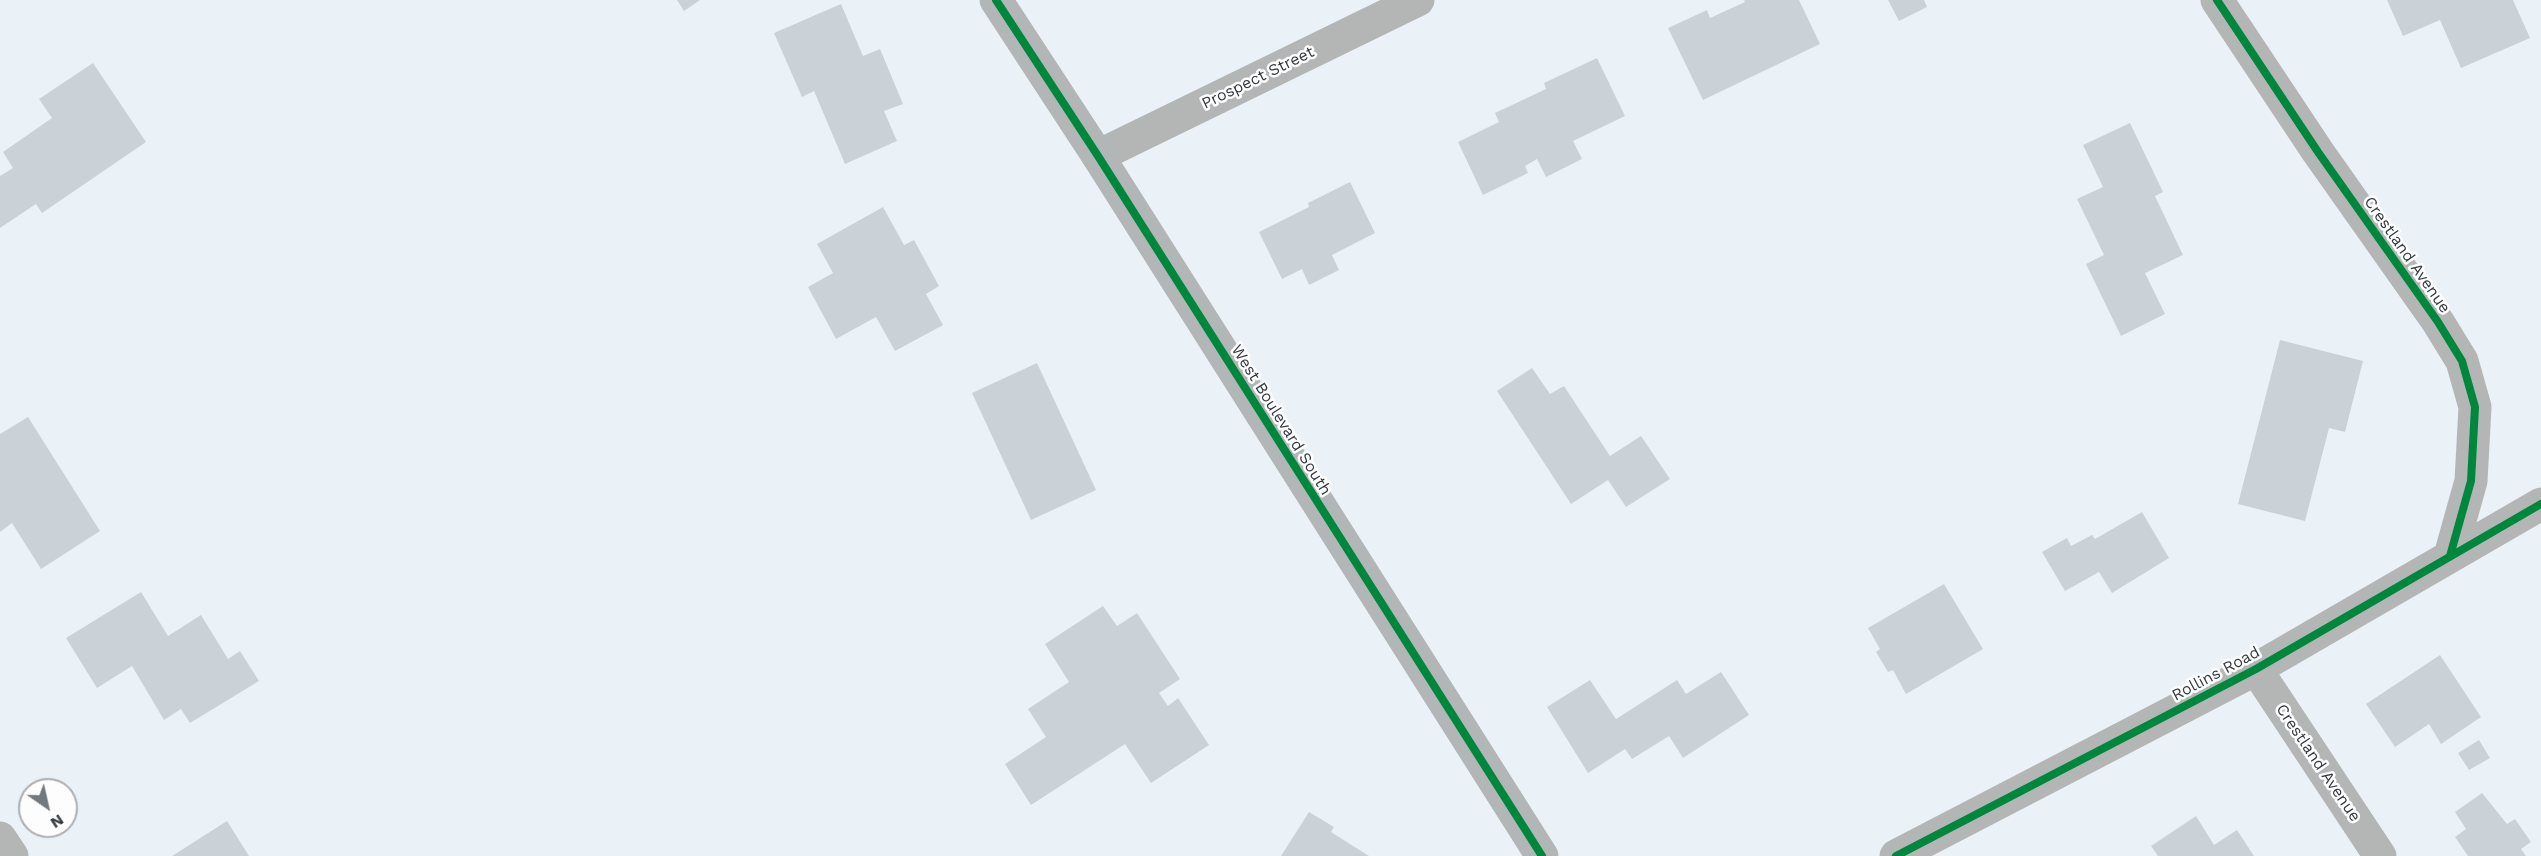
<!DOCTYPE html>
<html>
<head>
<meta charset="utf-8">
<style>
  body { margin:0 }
  #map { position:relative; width:2541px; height:856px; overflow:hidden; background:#eaf2f8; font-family:"Work Sans",sans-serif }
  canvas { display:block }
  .north { position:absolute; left:18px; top:778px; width:60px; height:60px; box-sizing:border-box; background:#fdfdfd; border:2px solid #acafb1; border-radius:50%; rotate:146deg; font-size:16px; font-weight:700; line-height:24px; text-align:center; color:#33393e }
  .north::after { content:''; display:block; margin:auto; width:21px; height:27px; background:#737a7f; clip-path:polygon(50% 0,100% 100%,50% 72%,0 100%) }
</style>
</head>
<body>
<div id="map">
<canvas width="2541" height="856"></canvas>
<div class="north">N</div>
</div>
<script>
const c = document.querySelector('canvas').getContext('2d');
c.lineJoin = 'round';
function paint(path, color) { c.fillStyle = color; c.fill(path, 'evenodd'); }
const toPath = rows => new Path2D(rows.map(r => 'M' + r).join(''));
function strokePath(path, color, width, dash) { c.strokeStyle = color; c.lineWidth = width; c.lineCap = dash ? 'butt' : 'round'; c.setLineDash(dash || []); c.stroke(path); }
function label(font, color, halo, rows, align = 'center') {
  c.font = font + ' "Work Sans",sans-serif'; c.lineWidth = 5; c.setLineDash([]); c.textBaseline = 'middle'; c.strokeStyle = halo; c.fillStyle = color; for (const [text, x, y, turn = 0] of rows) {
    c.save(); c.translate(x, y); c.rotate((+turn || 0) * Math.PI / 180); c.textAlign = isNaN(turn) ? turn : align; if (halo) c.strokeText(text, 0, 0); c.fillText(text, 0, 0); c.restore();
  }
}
paint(toPath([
  [677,0,700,0,684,11],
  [1744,0,1799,0,1820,44,1703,100,1668,28,1707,10,1710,18,1745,2],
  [1888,0,1924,0,1927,7,1899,21],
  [2387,0,2513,0,2530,38,2461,68,2440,20,2403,36],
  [841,4,863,56,880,49,903,104,884,111,897,141,845,164,814,91,802,97,774,33],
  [1597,58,1625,116,1573,141,1582,159,1546,177,1537,159,1525,166,1528,173,1483,195,1458,142,1499,122,1495,113,1546,89,1544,83],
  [93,63,146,142,42,213,36,204,0,228,0,176,13,168,3,152,52,118,39,99],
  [2130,123,2163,192,2155,196,2183,255,2145,273,2165,314,2121,336,2086,264,2104,255,2077,199,2103,187,2083,145],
  [1350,182,1375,233,1332,255,1339,270,1309,285,1302,269,1282,279,1259,232,1309,207,1308,203],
  [883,207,904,245,914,240,939,286,926,294,943,325,895,351,876,317,836,339,808,287,833,273,817,244],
  [2280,340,2363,361,2345,432,2329,428,2305,521,2238,504],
  [1037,363,1096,490,1031,520,972,393],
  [1532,368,1550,394,1564,386,1610,456,1641,436,1670,479,1626,507,1608,480,1571,504,1497,391],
  [28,417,100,531,41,569,12,523,0,532,0,434],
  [2142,512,2169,558,2112,593,2099,572,2065,591,2042,552,2067,538,2071,546,2092,535,2095,539],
  [1944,584,1983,649,1906,694,1893,670,1888,672,1876,652,1880,649,1868,628],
  [141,592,168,636,201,615,228,659,240,651,259,681,190,723,181,709,164,720,132,666,97,688,66,638],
  [1103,606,1117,626,1137,613,1180,679,1159,693,1168,706,1178,698,1209,745,1151,783,1125,744,1031,805,1005,764,1046,737,1028,709,1069,682,1045,644],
  [2440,655,2481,717,2441,744,2429,724,2395,747,2366,704],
  [1721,672,1749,715,1683,758,1669,736,1632,759,1625,749,1588,773,1547,707,1590,680,1616,719,1677,680,1686,694],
  [2479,740,2490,758,2469,770,2458,753],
  [2482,793,2507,824,2515,819,2531,842,2521,849,2526,856,2468,856,2455,837,2466,829,2455,812],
  [1309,812,1334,827,1331,832,1369,856,1281,856],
  [2196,816,2214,845,2237,830,2254,856,2158,856,2151,846],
  [227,821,249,856,172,856]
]), '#cbd2d7');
strokePath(toPath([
  [2217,0,2318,152,2438,322,2462,361,2475,407,2471,481,2450,556],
  [1098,156,1418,0],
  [2256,669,2380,856],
  [0,838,12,856],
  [1896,856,2256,669,2541,504]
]), '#b4b6b6', 33);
strokePath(toPath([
  [996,0,1098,156,1542,856]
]), '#b3b6b6', 33);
strokePath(toPath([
  [996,0,1098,156,1542,856],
  [2217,0,2318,152,2438,322,2462,361,2475,407,2471,481,2450,556],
  [1896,856,2256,669,2541,504]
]), '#00873e', 8);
label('16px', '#33393e', '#fdfdfd', [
  ["Prospect Street",1258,78,-26],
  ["Crestland Avenue",2407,255,55],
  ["West Boulevard South",1281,420,58],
  ["Rollins Road",2216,674,-28],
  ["Crestland Avenue",2318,763,56]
]);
</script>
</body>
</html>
